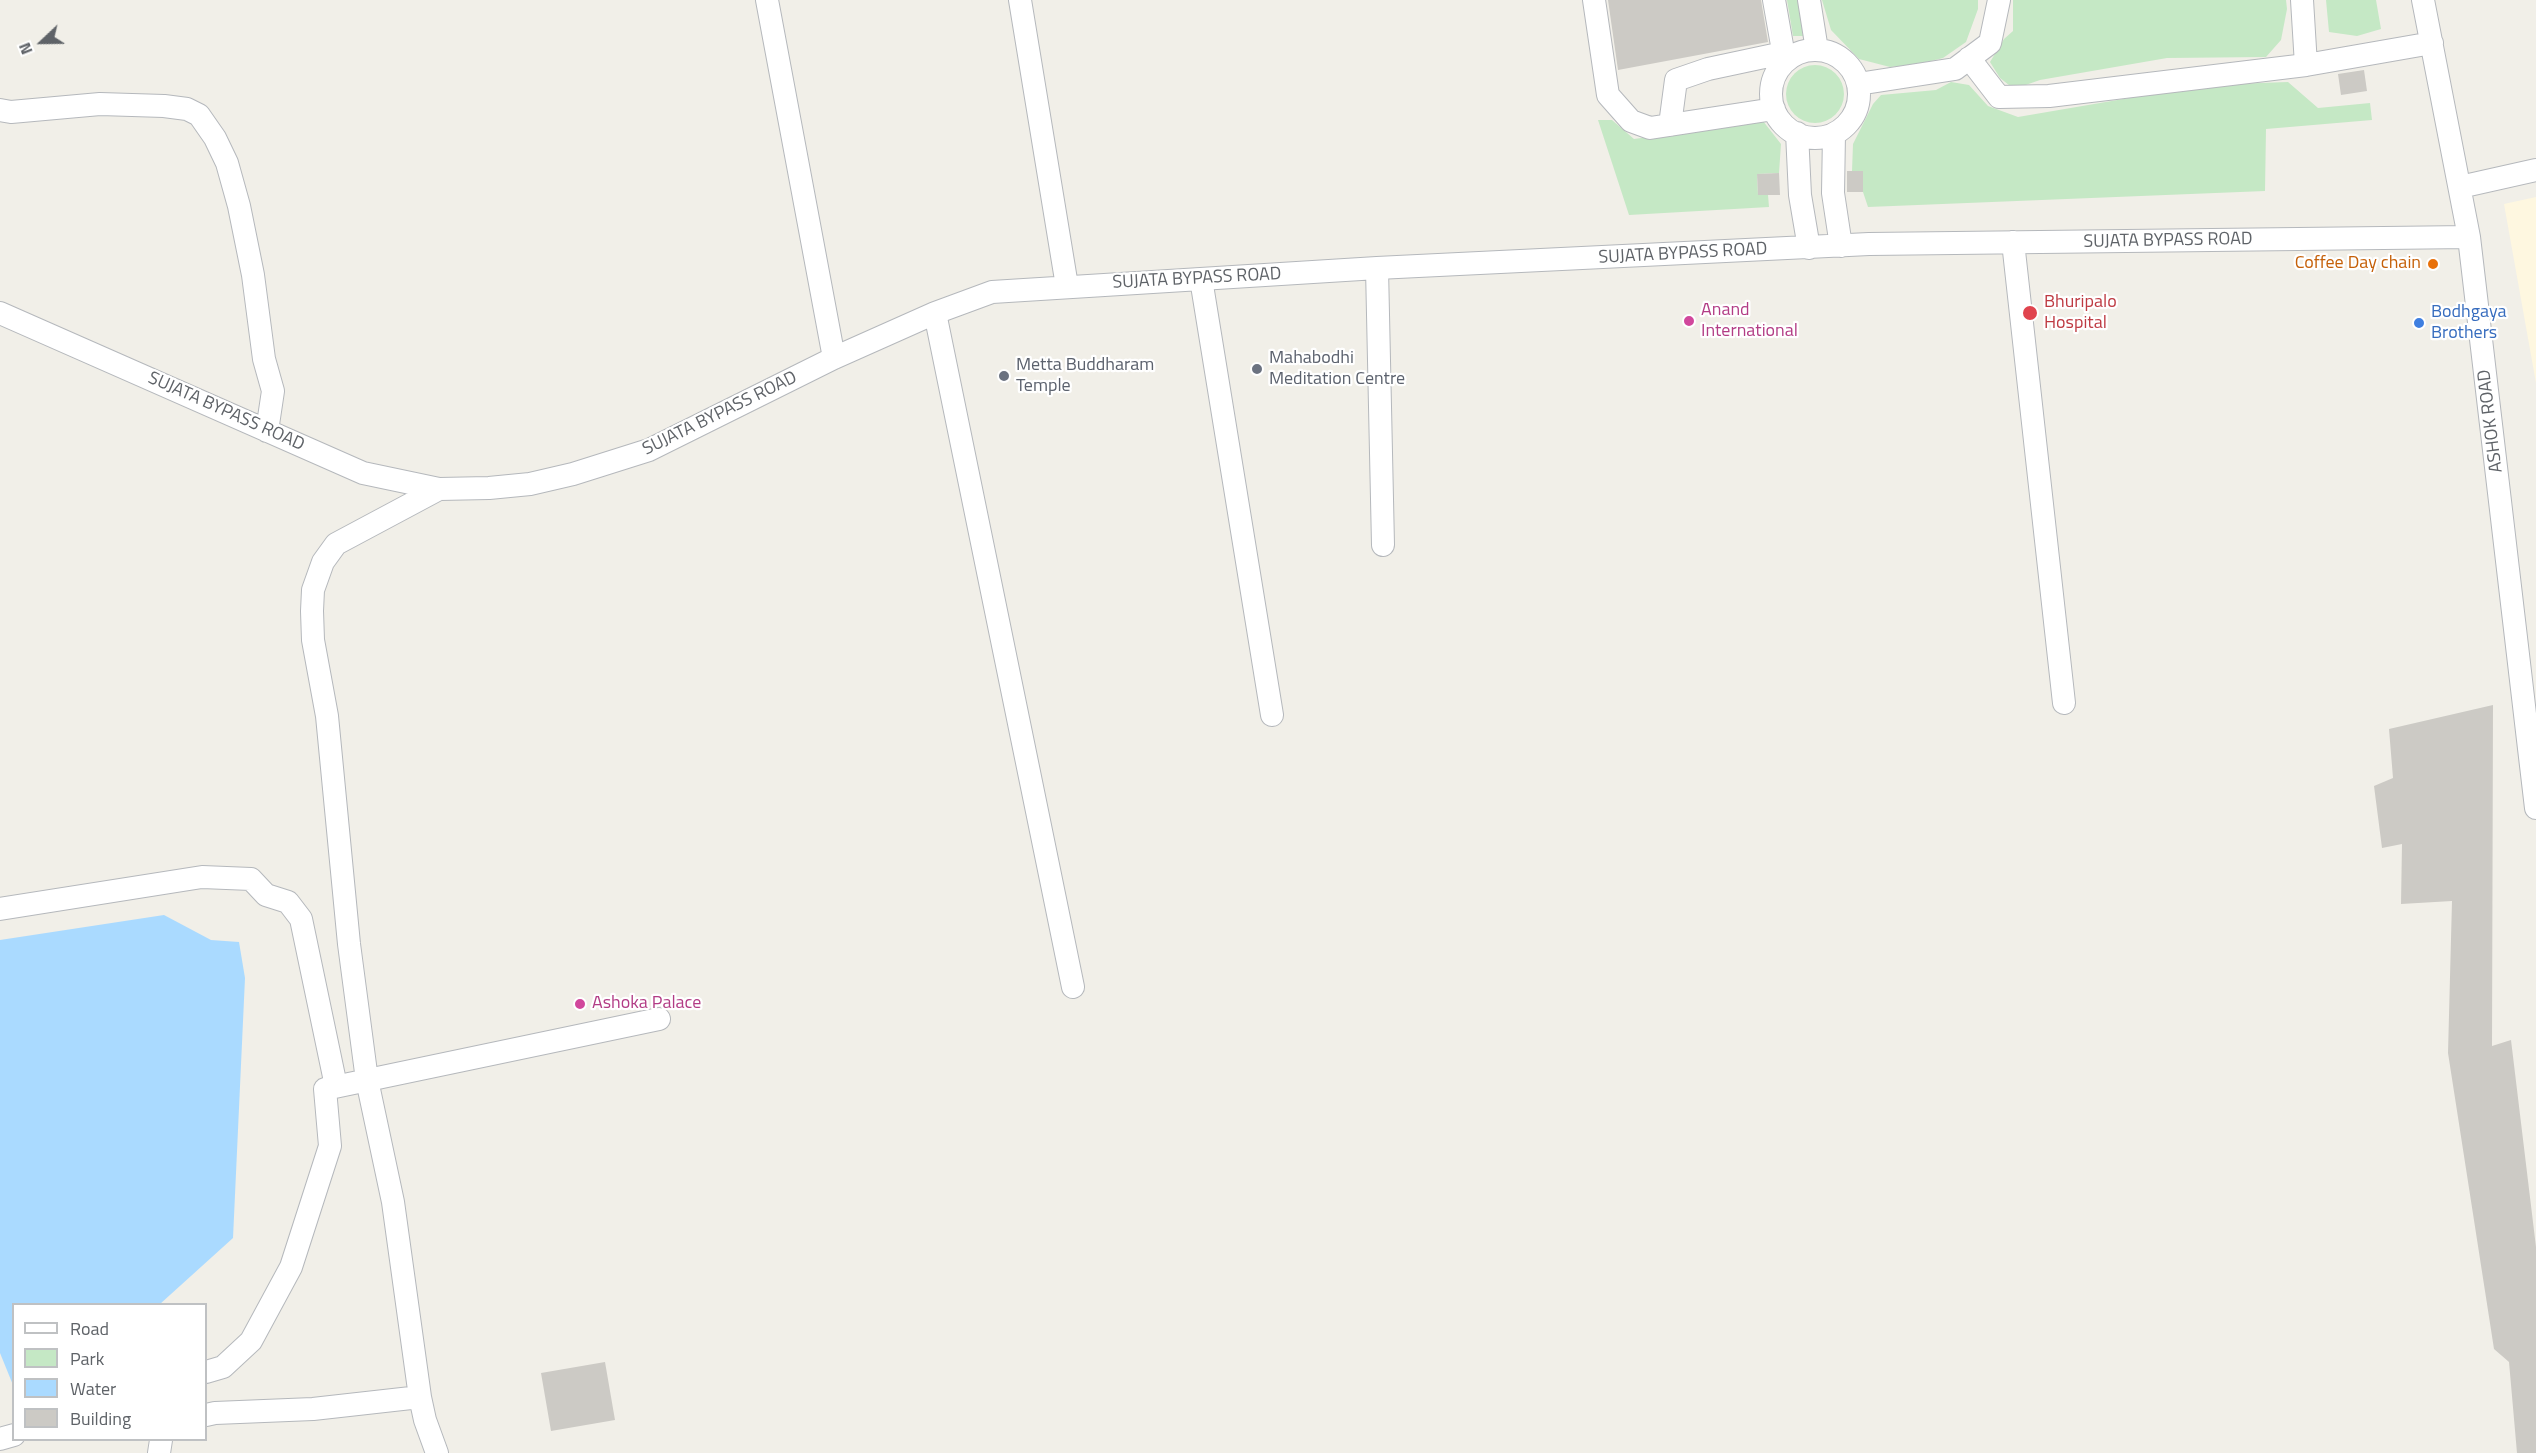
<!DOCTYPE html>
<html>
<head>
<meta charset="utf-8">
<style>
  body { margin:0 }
  #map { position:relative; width:2536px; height:1453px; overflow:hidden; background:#f1efe8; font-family:"Titillium Web",sans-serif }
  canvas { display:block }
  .legend { position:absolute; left:12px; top:1303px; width:195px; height:138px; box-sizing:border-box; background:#fff; border:2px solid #bfc1c3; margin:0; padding:8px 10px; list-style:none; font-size:18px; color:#5f6368 }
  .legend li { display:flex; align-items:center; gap:12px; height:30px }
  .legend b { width:30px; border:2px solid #bfc1c3 }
  .north { position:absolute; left:12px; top:12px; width:60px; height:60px; -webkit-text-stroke:4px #fff; paint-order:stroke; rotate:248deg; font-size:16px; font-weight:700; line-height:24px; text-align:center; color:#5f6368 }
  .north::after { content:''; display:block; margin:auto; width:21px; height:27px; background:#5f6368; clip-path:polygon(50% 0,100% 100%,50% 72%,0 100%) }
</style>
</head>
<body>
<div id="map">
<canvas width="2536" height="1453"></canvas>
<ul class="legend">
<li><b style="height:8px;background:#fff"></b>Road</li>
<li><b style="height:16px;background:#c5e8c5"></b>Park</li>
<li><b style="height:16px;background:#aadaff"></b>Water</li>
<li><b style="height:16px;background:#cccac5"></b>Building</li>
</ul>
<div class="north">N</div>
</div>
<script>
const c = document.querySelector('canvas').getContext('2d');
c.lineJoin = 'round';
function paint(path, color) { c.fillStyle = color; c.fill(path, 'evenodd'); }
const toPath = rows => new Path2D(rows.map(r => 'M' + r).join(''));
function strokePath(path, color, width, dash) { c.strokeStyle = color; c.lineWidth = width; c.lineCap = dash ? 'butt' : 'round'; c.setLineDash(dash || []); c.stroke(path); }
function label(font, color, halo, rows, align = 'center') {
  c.font = font + ' "Titillium Web",sans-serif'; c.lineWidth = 4.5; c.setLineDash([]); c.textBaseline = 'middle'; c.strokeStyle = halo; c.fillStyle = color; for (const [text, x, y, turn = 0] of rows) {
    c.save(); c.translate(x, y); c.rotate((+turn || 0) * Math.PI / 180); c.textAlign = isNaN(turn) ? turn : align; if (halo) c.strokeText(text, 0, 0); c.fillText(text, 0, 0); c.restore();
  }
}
paint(toPath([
  [2536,197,2536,383,2504,204]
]), '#fef7e0');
paint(toPath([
  [1787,0,1798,0,1803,36,1793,36],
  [1822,0,1978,0,1978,9,1966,42,1943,58,1919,64,1890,67,1859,59,1831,30],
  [2013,0,2286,0,2287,9,2281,40,2266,57,2167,58,2040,80,2014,89,2000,78,1990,62,2004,39,2013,31],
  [2326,0,2376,0,2381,29,2357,36,2329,32],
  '1786 94a29 29 0 1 1 58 0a29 29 0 1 1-58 0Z',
  [1951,82,1969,85,1988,106,2018,117,2205,85,2288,82,2318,108,2370,103,2372,120,2266,129,2265,191,1868,207,1863,192,1863,171,1852,171,1853,144,1873,104,1881,95,1936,90],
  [1598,120,1612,120,1634,139,1763,121,1781,144,1779,173,1757,174,1758,195,1768,195,1769,207,1629,215]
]), '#c5e8c5');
paint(toPath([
  [164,915,211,940,239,942,245,978,233,1238,160,1304,14,1304,13,1385,0,1353,0,940]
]), '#aadaff');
paint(toPath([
  [1608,0,1761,0,1768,42,1618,70],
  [2364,70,2367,91,2341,95,2338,74],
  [1847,171,1863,171,1863,192,1847,192],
  [1779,173,1780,195,1758,195,1757,174],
  [2493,705,2492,1046,2511,1040,2536,1247,2536,1453,2517,1453,2509,1362,2494,1349,2448,1053,2452,901,2401,904,2402,844,2382,848,2374,786,2393,778,2389,729],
  [605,1362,615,1420,551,1431,541,1373]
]), '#cccac5');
const minor = toPath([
  [767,0,834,358],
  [1020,0,1067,286],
  [1594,0,1608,95,1631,121,1650,128,1774,109],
  [1774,0,1785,62],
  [1809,0,1817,50],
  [2423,0,2469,237,2536,808],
  '1771 94a44 44 0 1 1 88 0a44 44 0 1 1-88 0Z',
  [1969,58,1999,97,2049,96,2306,65,2302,0],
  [2306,65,2432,43],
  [1858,84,1955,69,1990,43,1999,0],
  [0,110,11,112,100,104,164,106,187,109,199,115,215,138,227,163,239,206,253,275,264,359,273,391,267,431],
  [1670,125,1676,80,1708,69,1783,53],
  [1797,133,1800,195,1809,248],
  [1834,134,1833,193,1841,246],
  [2460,187,2536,170],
  [2013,242,2064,703],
  [1377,268,1383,545],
  [1201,279,1272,715],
  [0,313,363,473,439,489,489,488,530,484,573,474,649,450,834,358,935,313,992,292,1377,268,1869,244,2469,237],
  [935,313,1073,987],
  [0,909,202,877,251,879,266,895,288,902,301,919,336,1086],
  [206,1372,223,1367,251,1341,291,1267,330,1146,325,1089,659,1019],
  [206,1415,215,1413,313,1409,420,1397],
  [0,1439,14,1435],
  [159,1453,161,1440],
  [437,1453,425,1420,420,1397,393,1202,367,1080,349,944,327,716,313,640,312,611,313,590,323,562,336,544,439,489]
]);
strokePath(minor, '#b5b8bc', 24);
strokePath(minor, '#fff', 22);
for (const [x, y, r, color] of [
  [2433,264,6,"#e8710a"],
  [2030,313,8,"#e0444e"],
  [1689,321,6,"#d1479c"],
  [2419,323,6,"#3f7fe0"],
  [1257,369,6,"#6b7280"],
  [1004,376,6,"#6b7280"],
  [580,1004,6,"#d1479c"]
]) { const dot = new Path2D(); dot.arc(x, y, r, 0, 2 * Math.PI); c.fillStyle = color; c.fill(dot); strokePath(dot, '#fff', 2); }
label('18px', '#5f6368', '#fff', [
  ["SUJATA BYPASS ROAD",2168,241,-1],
  ["SUJATA BYPASS ROAD",1683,254,-3],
  ["SUJATA BYPASS ROAD",1197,279,-3],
  ["SUJATA BYPASS ROAD",226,412,24],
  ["SUJATA BYPASS ROAD",720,414,-26],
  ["ASHOK ROAD",2491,421,-97]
]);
label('18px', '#c56008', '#fff', [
  ["Coffee Day chain",2421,264]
], 'right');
label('18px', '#be3a42', '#fff', [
  ["Bhuripalo",2044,303],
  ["Hospital",2044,324]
], 'left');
label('18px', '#b23c85', '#fff', [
  ["Anand",1701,311],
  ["International",1701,332],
  ["Ashoka Palace",592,1004]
], 'left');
label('18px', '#366cbe', '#fff', [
  ["Bodhgaya",2431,313],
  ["Brothers",2431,334]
], 'left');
label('18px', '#5b616d', '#fff', [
  ["Mahabodhi",1269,359],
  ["Meditation Centre",1269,380],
  ["Metta Buddharam",1016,366],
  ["Temple",1016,387]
], 'left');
</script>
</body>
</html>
